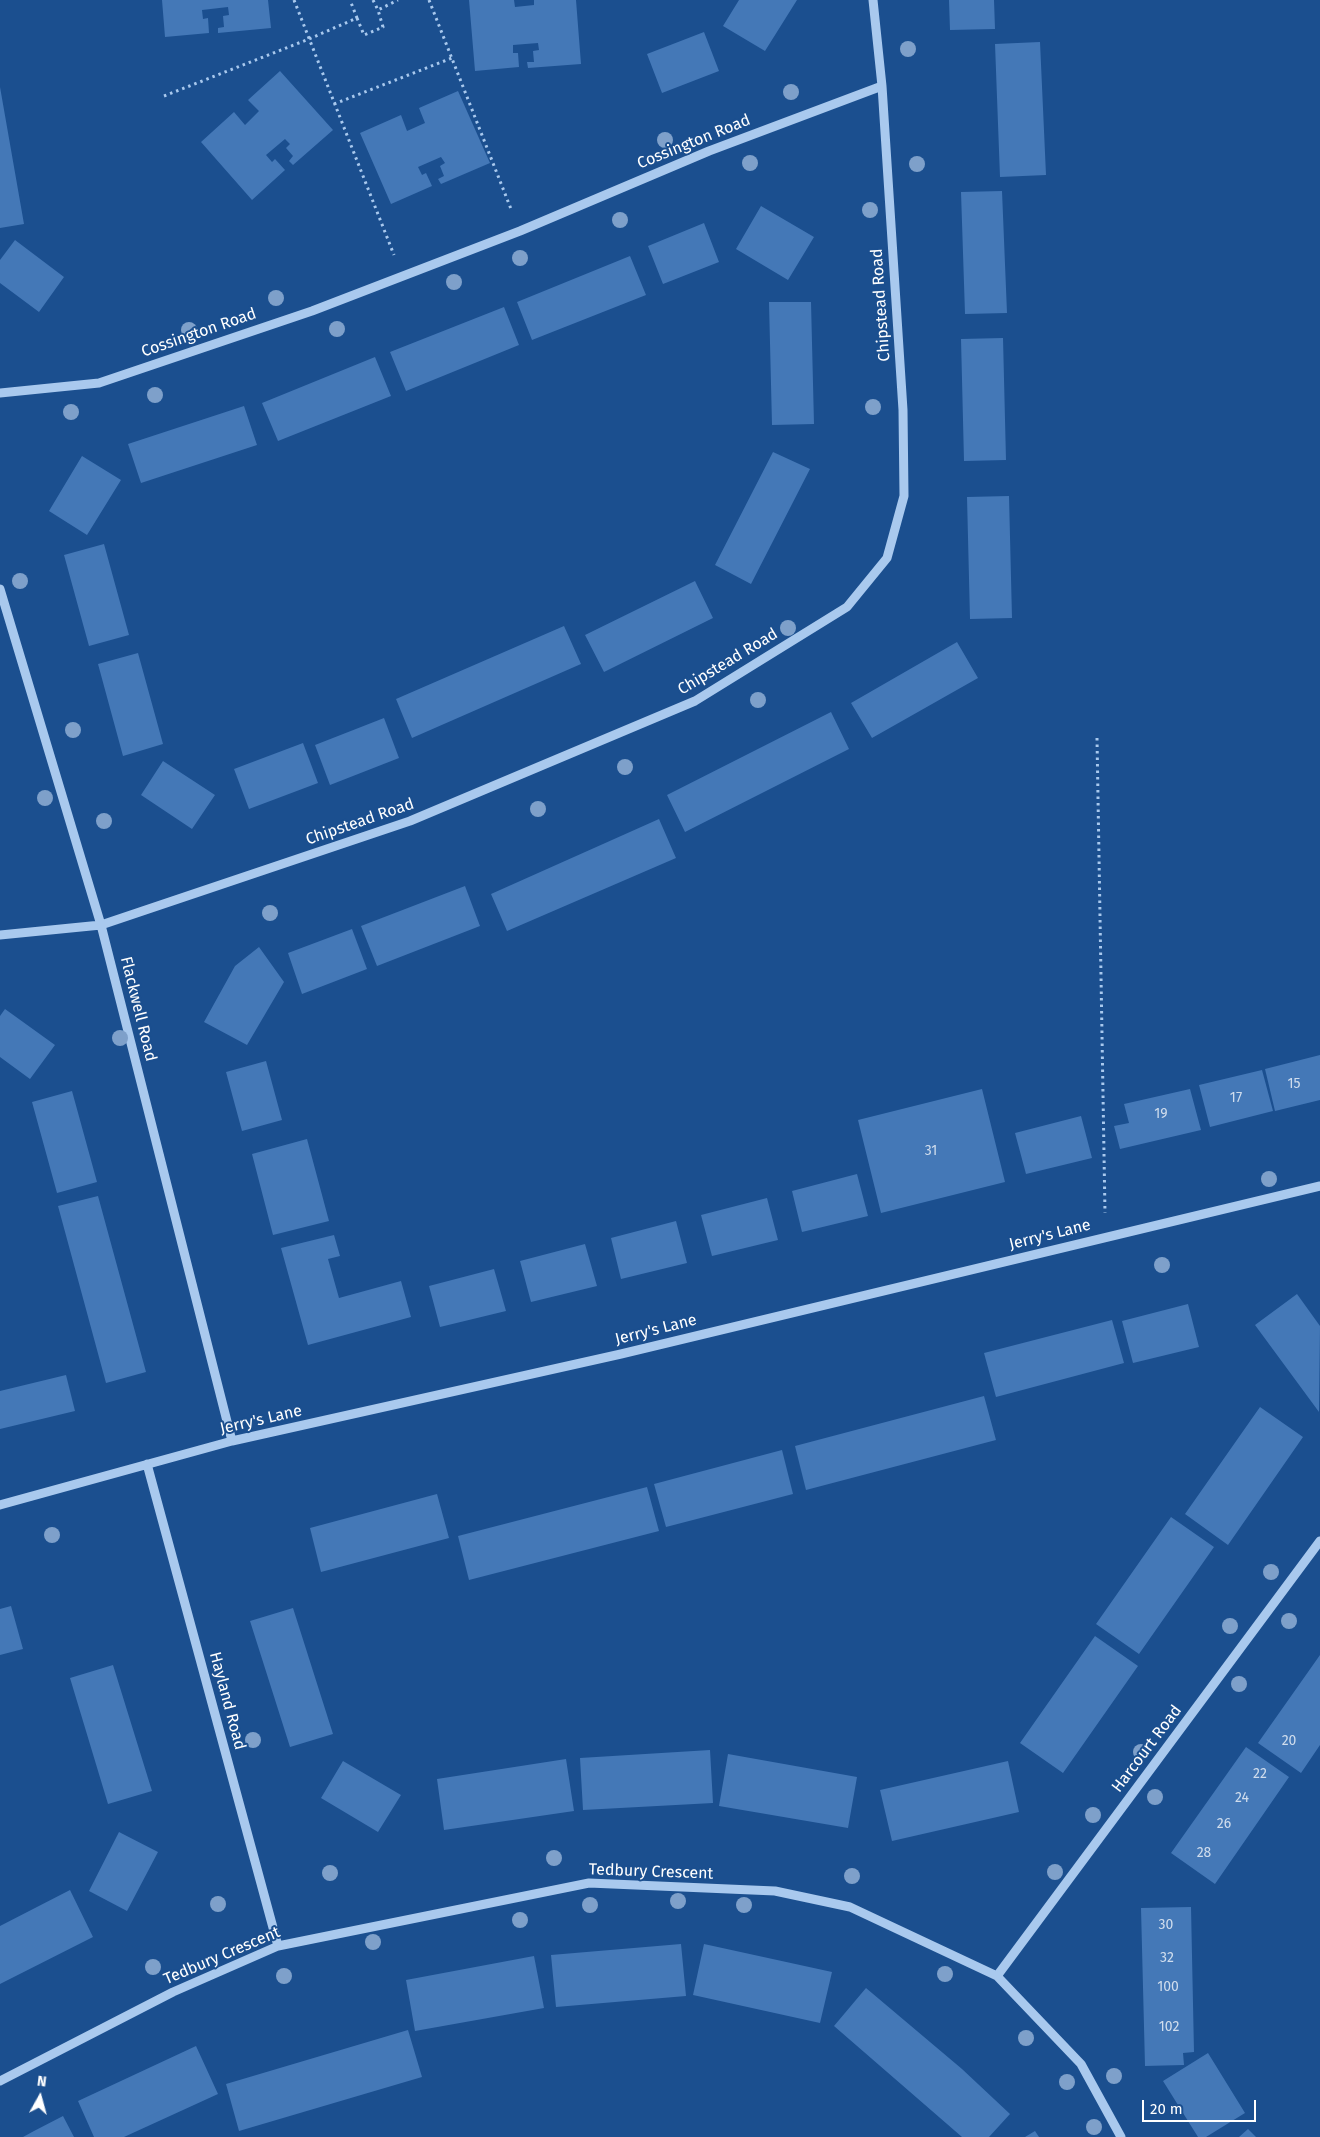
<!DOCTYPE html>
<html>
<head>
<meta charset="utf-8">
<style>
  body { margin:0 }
  #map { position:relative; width:1320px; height:2137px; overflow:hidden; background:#1b4f8f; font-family:"Fira Sans",sans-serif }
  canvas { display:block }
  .north { position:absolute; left:15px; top:2072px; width:50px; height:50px; -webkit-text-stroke:4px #1b4f8f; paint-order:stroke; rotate:7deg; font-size:14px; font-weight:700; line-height:20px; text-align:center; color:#fff }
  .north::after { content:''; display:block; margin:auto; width:18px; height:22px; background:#fff; clip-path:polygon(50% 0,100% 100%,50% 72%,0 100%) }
  .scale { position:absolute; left:1142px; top:2100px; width:114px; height:22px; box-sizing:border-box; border:2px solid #fff; border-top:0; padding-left:6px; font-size:15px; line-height:18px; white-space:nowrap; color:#fff; -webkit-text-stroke:4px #1b4f8f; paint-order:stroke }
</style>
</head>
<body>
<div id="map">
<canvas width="1320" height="2137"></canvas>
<div class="north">N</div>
<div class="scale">20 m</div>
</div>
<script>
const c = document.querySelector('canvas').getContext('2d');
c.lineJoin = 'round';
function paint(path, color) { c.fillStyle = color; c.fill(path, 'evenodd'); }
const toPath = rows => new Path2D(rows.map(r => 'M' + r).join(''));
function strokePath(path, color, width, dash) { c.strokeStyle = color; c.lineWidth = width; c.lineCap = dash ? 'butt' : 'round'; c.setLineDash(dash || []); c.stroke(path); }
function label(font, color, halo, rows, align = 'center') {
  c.font = font + ' "Fira Sans",sans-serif'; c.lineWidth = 4; c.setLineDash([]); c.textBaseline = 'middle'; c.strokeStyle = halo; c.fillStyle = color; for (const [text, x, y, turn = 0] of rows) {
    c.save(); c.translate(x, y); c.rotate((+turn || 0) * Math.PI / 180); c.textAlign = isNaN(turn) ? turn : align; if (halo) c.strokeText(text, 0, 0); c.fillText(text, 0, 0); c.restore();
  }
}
paint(toPath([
  [162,0,268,0,271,28,218,33,218,28,224,27,223,16,229,15,228,7,202,10,203,19,208,18,209,33,165,37],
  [469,0,514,0,515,7,534,5,534,0,576,0,581,64,528,68,527,62,534,62,533,51,539,50,538,43,513,45,513,53,518,53,519,67,475,71],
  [739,0,797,0,765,51,723,26],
  [949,0,994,0,995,29,950,30],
  [704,32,719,71,662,93,647,54],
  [1040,42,1046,175,1000,177,995,44],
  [280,71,333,130,293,165,289,161,293,156,286,148,290,144,285,139,266,155,272,162,275,159,285,170,252,200,201,142,234,112,245,125,259,111,248,100],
  [0,87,24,224,0,228],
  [458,91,490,163,441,184,438,179,444,176,440,166,445,163,441,157,418,167,422,175,426,173,432,186,391,204,360,133,401,115,407,131,425,123,419,108],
  [1002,191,1007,313,965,314,961,192],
  [761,206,814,237,788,280,736,249],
  [704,223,719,262,663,284,648,246],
  [15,240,64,277,39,312,0,283,0,260],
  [630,256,646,295,532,340,517,302],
  [769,302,811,302,814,424,772,425],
  [504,307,519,345,406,391,390,352],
  [1003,338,1006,460,964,461,961,339],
  [375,357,391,396,278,441,262,403],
  [244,406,257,445,141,483,128,444],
  [773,452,810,469,751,584,715,565],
  [82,456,121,480,87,535,49,511],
  [1009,496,1012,618,970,619,967,497],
  [104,544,129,635,89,646,64,555],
  [695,581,713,618,604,672,585,635],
  [564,626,581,664,412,738,396,699],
  [957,642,978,678,872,738,851,703],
  [138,653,163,744,123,756,98,664],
  [831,712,849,749,685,832,667,795],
  [384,718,399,758,330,785,315,745],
  [303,743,318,783,249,809,234,769],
  [163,761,215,795,192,829,141,795],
  [659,819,676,858,507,931,491,894],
  [465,886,480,926,377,966,361,926],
  [352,929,367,969,302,994,288,953],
  [259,947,284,982,247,1045,204,1022,235,966],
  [5,1009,55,1045,30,1079,0,1057,0,1016],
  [1320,1055,1320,1100,1275,1111,1265,1069],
  [266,1061,282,1120,242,1131,226,1072],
  [1262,1070,1273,1111,1210,1127,1199,1085],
  [982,1089,1005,1182,881,1213,858,1120],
  [1190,1089,1201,1130,1120,1149,1114,1126,1129,1123,1124,1104],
  [72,1091,97,1182,57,1193,32,1102],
  [1081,1116,1092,1158,1026,1174,1015,1133],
  [307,1139,329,1221,273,1235,252,1154],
  [857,1174,868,1216,802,1232,792,1191],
  [98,1196,146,1372,106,1383,58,1206],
  [767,1198,778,1240,712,1256,701,1215],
  [676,1221,687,1263,621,1279,611,1238],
  [334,1235,340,1256,328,1259,339,1298,401,1281,411,1317,308,1345,281,1248],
  [585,1244,597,1286,531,1302,520,1261],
  [494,1269,506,1311,440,1327,429,1286],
  [1297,1294,1320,1326,1319,1412,1255,1325],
  [1188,1304,1199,1347,1133,1363,1122,1321],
  [1112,1320,1124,1363,996,1397,984,1353],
  [66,1375,75,1411,0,1429,0,1391],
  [984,1396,996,1440,806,1490,795,1446],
  [1260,1407,1303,1437,1228,1545,1185,1514],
  [782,1450,793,1494,666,1527,654,1484],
  [647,1487,659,1531,469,1580,458,1536],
  [437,1494,449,1538,321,1572,310,1528],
  [1171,1517,1214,1547,1139,1654,1096,1624],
  [11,1606,23,1649,0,1655,0,1609],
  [293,1608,333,1734,290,1747,250,1621],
  [1095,1636,1138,1666,1063,1773,1020,1743],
  [1320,1655,1320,1745,1301,1773,1258,1743],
  [113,1665,152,1791,108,1804,70,1678],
  [1246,1747,1289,1777,1215,1884,1171,1853],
  [710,1750,713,1803,583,1810,580,1758],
  [728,1754,857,1777,848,1828,719,1806],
  [566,1759,574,1811,444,1830,437,1779],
  [343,1761,401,1795,378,1832,321,1798],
  [1008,1761,1019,1812,892,1841,880,1790],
  [119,1832,158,1852,127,1911,89,1891],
  [70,1890,93,1937,0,1984,0,1926],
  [1191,1907,1194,2052,1183,2053,1184,2065,1145,2066,1141,1908],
  [681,1944,686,1996,556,2007,551,1955],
  [704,1944,832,1972,820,2023,693,1995],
  [534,1956,544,2008,415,2031,406,1980],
  [866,1988,962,2069,1010,2114,989,2137,962,2137,834,2026],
  [408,2030,422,2077,239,2131,226,2084],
  [196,2046,218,2094,124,2137,94,2137,78,2101],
  [1208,2053,1245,2113,1206,2137,1198,2137,1163,2081],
  [63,2116,74,2137,23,2137,34,2131],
  [1248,2129,1256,2137,1239,2137],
  [1035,2131,1039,2137,1025,2137]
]), '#4478b7');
strokePath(toPath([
  [294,0,394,255],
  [373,0,378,10],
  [429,0,511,209],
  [357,18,364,35,383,27,378,10,398,0],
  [164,96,309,39,357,18,350,0],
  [334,104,452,58],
  [1097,738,1105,1213]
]), '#a9c9ee', 3, [2.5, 4]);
strokePath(toPath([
  [0,393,99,383,312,311,520,231,709,151,882,86],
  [0,589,101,925,232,1441],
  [0,935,101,925,410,821,695,701,847,607,887,558,904,496,903,410,882,86,873,0],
  [147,1464,278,1946],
  [0,1505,232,1441,621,1354,1320,1186],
  [997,1976,1320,1541],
  [0,2081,173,1992,278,1946,589,1883,775,1891,850,1907,997,1976,1081,2064,1121,2137]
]), '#a9c9ee', 9);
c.fillStyle = '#7ea0ca';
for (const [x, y] of [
  [908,49],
  [791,92],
  [665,140],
  [750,163],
  [917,164],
  [870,210],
  [620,220],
  [520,258],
  [454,282],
  [276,298],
  [337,329],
  [189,330],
  [155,395],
  [873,407],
  [71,412],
  [20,581],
  [788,628],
  [758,700],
  [73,730],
  [625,767],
  [45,798],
  [538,809],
  [104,821],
  [270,913],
  [120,1038],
  [1269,1179],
  [1162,1265],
  [52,1535],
  [1271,1572],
  [1289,1621],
  [1230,1626],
  [1239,1684],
  [253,1740],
  [1141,1752],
  [1155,1797],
  [1093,1815],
  [554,1858],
  [1055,1872],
  [330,1873],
  [852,1876],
  [678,1901],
  [218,1904],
  [590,1905],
  [744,1905],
  [520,1920],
  [373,1942],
  [153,1967],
  [945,1974],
  [284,1976],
  [1026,2038],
  [1114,2076],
  [1067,2082],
  [1094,2127]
]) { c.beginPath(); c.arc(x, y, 8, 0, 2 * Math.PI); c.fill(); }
label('14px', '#d0dded', null, [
  ["15",1294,1084],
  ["17",1236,1098],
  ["19",1161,1114],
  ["31",931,1151],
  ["20",1289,1741],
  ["22",1260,1774],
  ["24",1242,1798],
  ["26",1224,1824],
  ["28",1204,1853],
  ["30",1166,1925],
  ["32",1167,1958],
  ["100",1168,1987],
  ["102",1169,2027]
]);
label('16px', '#fff', '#1b4f8f', [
  ["Cossington Road",694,142,-22],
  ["Chipstead Road",881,305,-94],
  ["Cossington Road",199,333,-19],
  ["Chipstead Road",728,662,-31],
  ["Chipstead Road",360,822,-19],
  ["Flackwell Road",138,1009,76],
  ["Jerry's Lane",1050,1235,-14],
  ["Jerry's Lane",656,1330,-14],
  ["Jerry's Lane",261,1420,-13],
  ["Hayland Road",227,1701,75],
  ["Harcourt Road",1147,1749,-53],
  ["Tedbury Crescent",651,1872,2],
  ["Tedbury Crescent",222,1956,-23]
]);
</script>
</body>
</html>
